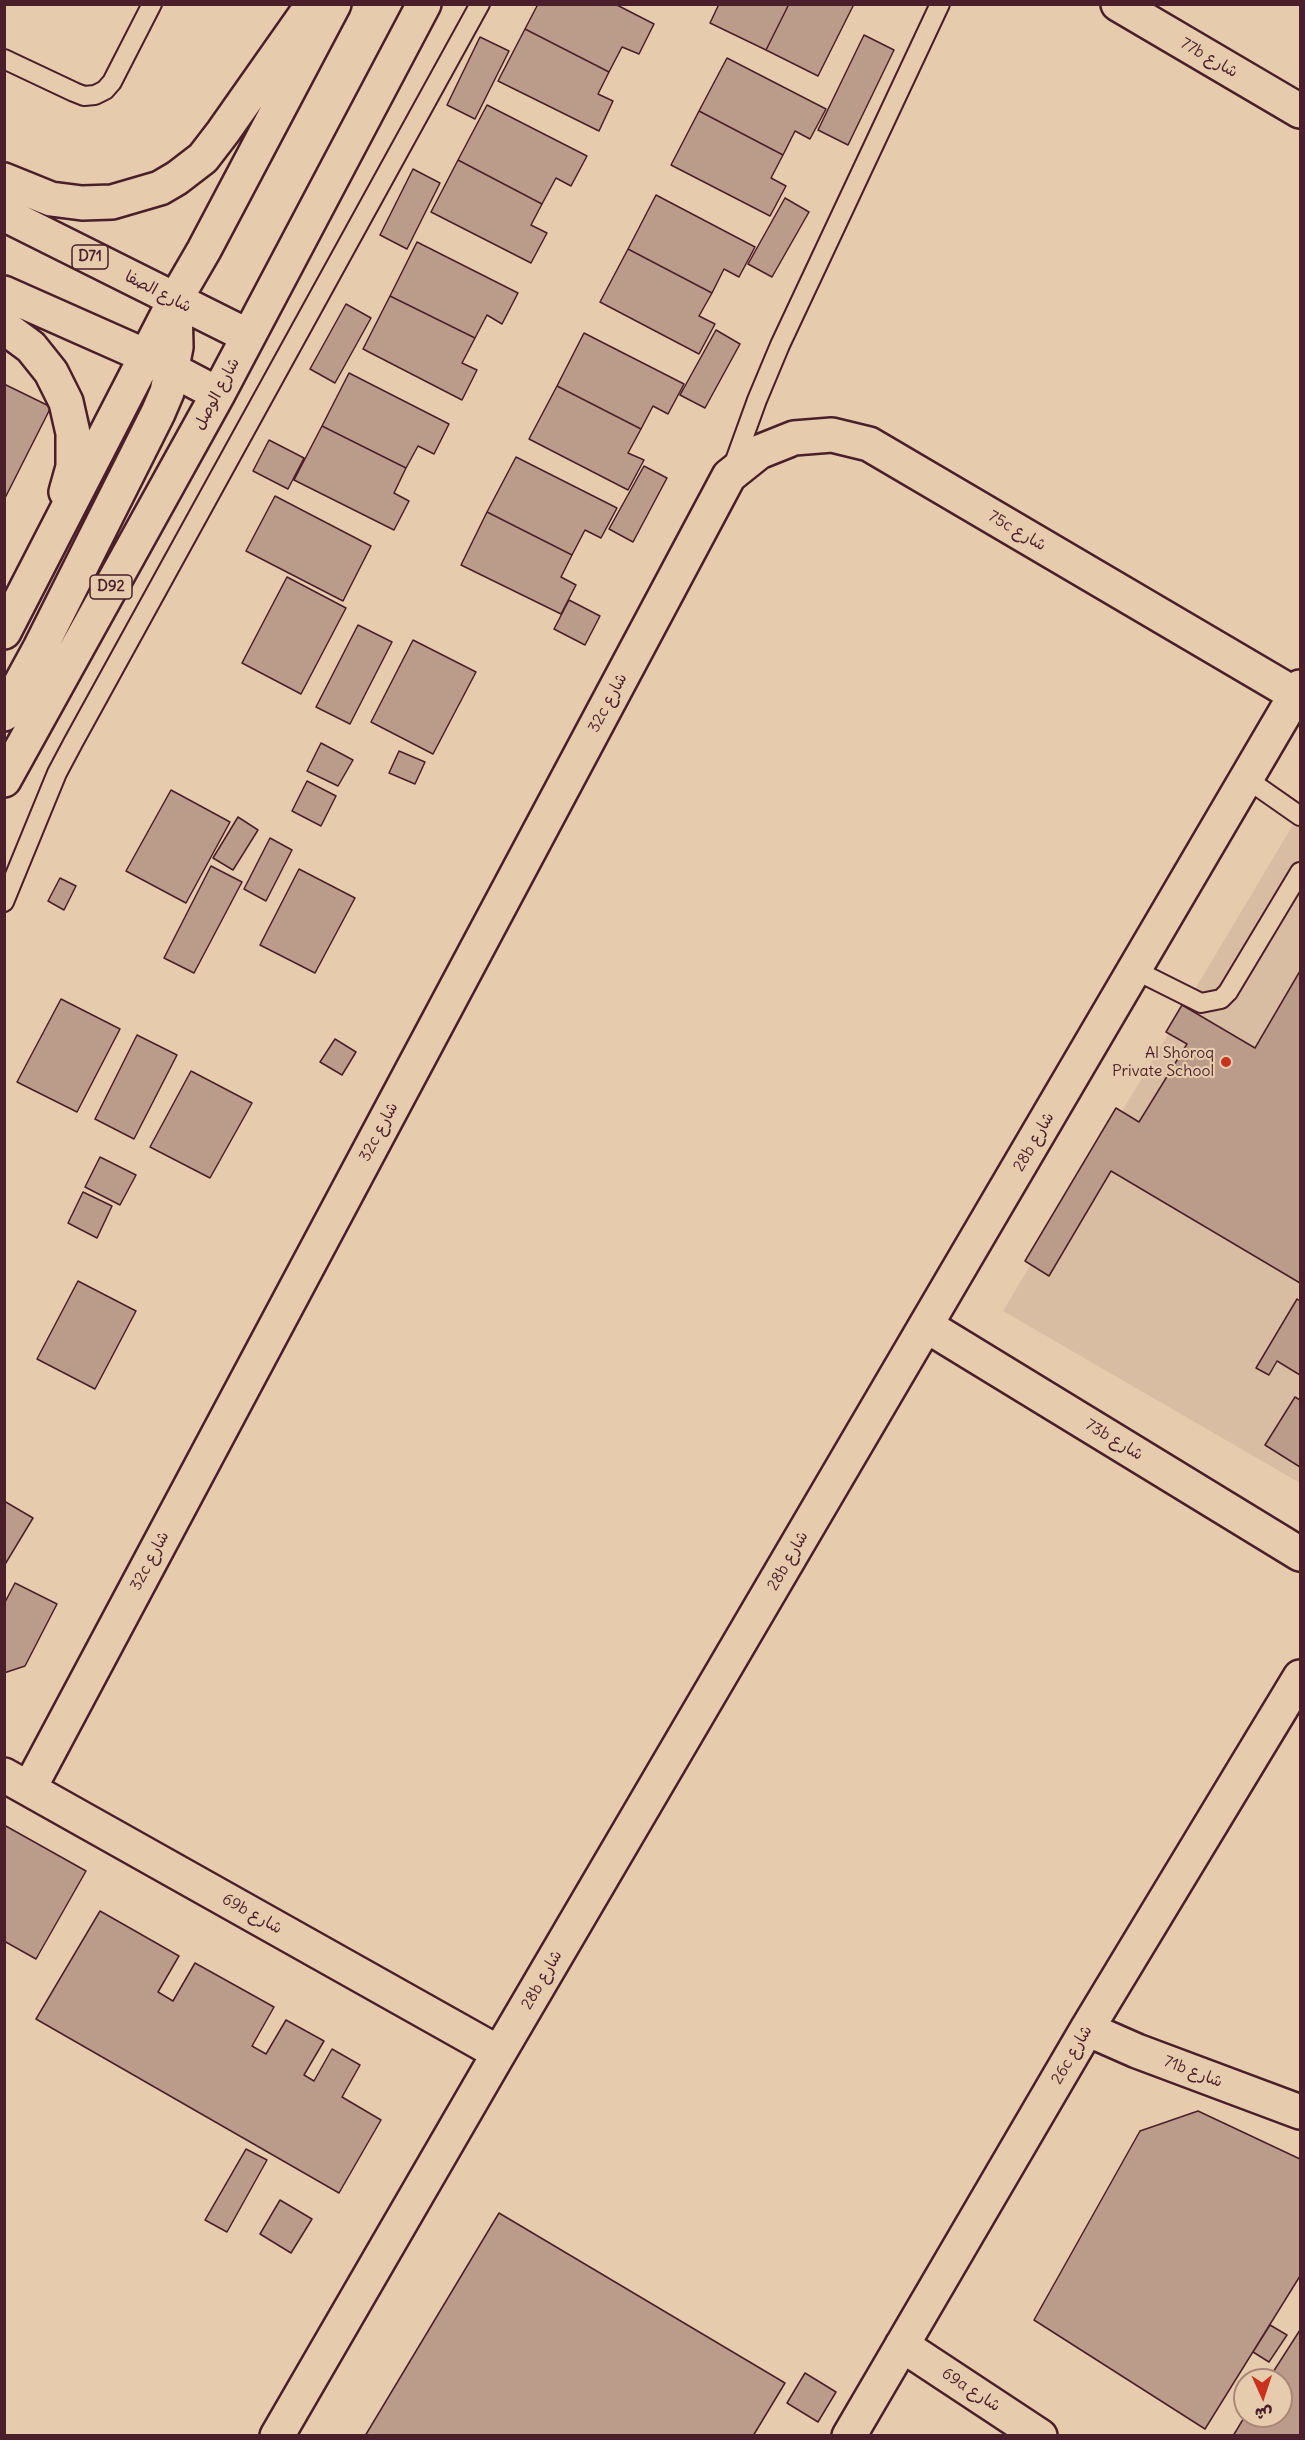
<!DOCTYPE html>
<meta charset="utf-8">
<style>
body{margin:0}
#map{position:relative;width:1305px;height:2440px;overflow:hidden;background:#e6cbad;font-family:Delius,"Playpen Sans Arabic",sans-serif}
canvas{display:block}
.frame{position:absolute;inset:0;border:6px solid #4a1f2b;pointer-events:none}
.north{position:absolute;left:1233px;top:2368px;width:60px;height:60px;box-sizing:border-box;background:#e6cbad;border:2px solid #a88679;border-radius:50%;rotate:177deg;font-size:16px;font-weight:700;line-height:24px;text-align:center;color:#4a1f2b}
.north::after{content:'';display:block;margin:auto;width:21px;height:27px;background:#c8321e;clip-path:polygon(50% 0,100% 100%,50% 72%,0 100%)}
</style>
<div id="map">
<canvas width="1305" height="2440"></canvas>
<div class="frame"></div>
<div class="north">ش</div>
</div>
<script>
const context = document.querySelector('canvas').getContext('2d');
context.lineJoin = 'round';
function paint(path, color) {
  context.fillStyle = color;
  context.fill(path, 'evenodd');
}
function toPath(rows) {
  const path = new Path2D();
  for (const r of rows) {
    path.moveTo(r[0], r[1]);
    for (let i = 2; i < r.length; i += 2) path.lineTo(r[i], r[i + 1]);
  }
  return path;
}
function strokePath(path, color, width, dash) {
  context.strokeStyle = color;
  context.lineWidth = width;
  context.lineCap = dash ? 'butt' : 'round';
  context.setLineDash(dash || []);
  context.stroke(path);
}
function write(font, color, halo, rows, align = 'center') {
  context.font = font + ' Delius,"Playpen Sans Arabic",sans-serif';
  context.lineWidth = 4.5;
  context.setLineDash([]);
  context.textBaseline = 'middle';
  context.strokeStyle = halo;
  context.fillStyle = color;
  for (const [text, x, y, turn = 0] of rows) {
    context.save();
    context.translate(x, y);
    context.rotate((+turn || 0) * Math.PI / 180);
    context.textAlign = isNaN(turn) ? turn : align;
    if (halo) context.strokeText(text, 0, 0);
    context.fillText(text, 0, 0);
    context.restore();
  }
}
const built = toPath([
 [1300,813,1300,1483,1003,1311]
]);
const building = toPath([
 [538,4,615,4,654,24,639,54,622,47,609,72,525,29,538,4],
 [719,4,789,4,766,50,710,23,719,4],
 [789,4,854,4,818,76,766,50,789,4],
 [525,29,609,72,598,94,613,101,599,131,498,81,525,29],
 [864,35,894,50,848,145,818,130,864,35],
 [480,37,509,51,475,119,447,105,480,37],
 [727,58,826,109,810,139,795,131,783,155,699,111,727,58],
 [487,105,587,156,571,186,556,178,542,204,458,160,487,105],
 [699,111,783,155,771,178,786,186,770,216,671,165,699,111],
 [458,160,542,204,531,225,547,233,531,263,431,212,458,160],
 [413,169,440,183,407,249,380,235,413,169],
 [656,195,755,247,739,277,724,269,712,293,628,249,656,195],
 [785,198,809,212,772,277,748,264,785,198],
 [417,242,518,293,502,324,487,315,475,338,390,296,417,242],
 [628,249,712,293,699,316,715,324,699,354,600,302,628,249],
 [390,296,475,338,462,363,477,370,462,400,363,349,390,296],
 [346,304,371,318,335,383,310,369,346,304],
 [716,330,740,344,705,408,680,395,716,330],
 [584,333,684,384,668,414,653,406,641,429,557,386,584,333],
 [349,373,449,424,434,454,418,446,406,468,322,426,349,373],
 [4,384,51,407,4,500,4,384],
 [557,386,641,429,628,453,644,460,628,490,529,439,557,386],
 [322,426,406,468,394,493,409,501,394,530,294,480,322,426],
 [269,440,304,458,288,489,253,471,269,440],
 [516,457,617,508,601,538,585,530,572,555,487,512,516,457],
 [644,466,667,478,633,542,609,529,644,466],
 [275,496,371,546,343,601,246,551,275,496],
 [487,512,572,555,561,577,576,585,561,614,461,565,487,512],
 [287,577,346,608,301,694,242,663,287,577],
 [569,600,600,616,585,645,554,629,569,600],
 [358,625,392,642,350,724,316,707,358,625],
 [413,640,476,672,433,754,371,722,413,640],
 [321,743,353,760,338,786,307,771,321,743],
 [399,751,425,762,415,784,389,773,399,751],
 [307,781,336,796,321,826,292,811,307,781],
 [171,790,230,822,186,903,126,871,171,790],
 [238,817,258,830,233,870,213,858,238,817],
 [270,838,292,850,266,901,244,889,270,838],
 [211,866,242,882,194,973,164,958,211,866],
 [299,869,355,898,315,973,260,945,299,869],
 [60,878,76,886,64,910,48,901,60,878],
 [1300,971,1300,1283,1111,1171,1049,1276,1025,1261,1116,1108,1139,1122,1187,1044,1166,1032,1182,1005,1255,1048,1300,971],
 [61,999,120,1029,77,1112,17,1082,61,999],
 [137,1035,177,1055,134,1139,95,1119,137,1035],
 [335,1039,356,1052,342,1075,320,1062,335,1039],
 [191,1071,252,1103,210,1178,150,1147,191,1071],
 [100,1157,136,1175,120,1205,85,1187,100,1157],
 [83,1192,112,1206,97,1238,68,1223,83,1192],
 [78,1281,136,1311,95,1389,37,1359,78,1281],
 [1297,1299,1300,1301,1300,1375,1277,1361,1269,1375,1256,1368,1297,1299],
 [1295,1397,1300,1400,1300,1467,1265,1445,1295,1397],
 [4,1501,33,1518,4,1566,4,1501],
 [15,1583,57,1604,25,1666,4,1673,4,1604,15,1583],
 [4,1825,86,1871,36,1959,4,1941,4,1825],
 [100,1911,179,1956,158,1992,173,2001,195,1963,274,2007,252,2046,266,2054,286,2020,324,2041,304,2075,314,2081,332,2049,360,2065,342,2097,381,2120,339,2193,36,2019,100,1911],
 [1198,2111,1300,2159,1300,2276,1205,2429,1034,2320,1140,2131,1198,2111],
 [246,2149,267,2160,227,2232,205,2220,246,2149],
 [280,2200,312,2219,291,2253,260,2234,280,2200],
 [499,2213,785,2383,753,2436,365,2436,499,2213],
 [1270,2325,1287,2335,1269,2362,1253,2352,1270,2325],
 [1300,2330,1300,2436,1233,2436,1245,2416,1281,2416,1281,2380,1268,2380,1300,2330],
 [805,2373,836,2392,818,2422,787,2403,805,2373]
]);
const service = toPath([
 [4,59,74,92,84,96,95,95,105,90,112,82,152,4],
 [732,469,757,400,780,345,940,4],
 [1247,779,1300,816],
 [4,902,57,773,74,741,480,4],
 [1135,970,1201,1003,1221,999,1228,992,1300,872]
]);
const minor = toPath([
 [927,1326,1300,1554],
 [4,1775,499,2053],
 [29,1789,729,476,759,452,794,438,832,435,869,444,1296,695],
 [1087,2029,1137,2051,1300,2112],
 [902,2345,1040,2436],
 [277,2436,499,2053,1300,687],
 [849,2436,1087,2029,1300,1677]
]);
const tertiary = toPath([
 [1118,4,1300,111]
]);
const primary = toPath([
 [4,180,51,199,82,203,112,202,160,188,177,178,203,158,223,132,313,4],
 [4,214,248,336],
 [4,293,146,356,218,394],
 [4,327,31,347,51,372,66,402,73,433,73,467,66,492],
 [4,632,175,300,204,250,334,4],
 [4,714,40,648,158,413,167,392,176,347,175,302],
 [4,780,218,394,424,4]
]);
const markers = [
 [1226,1062,6,"#c8321e"]
];
const shields = [
 [90,257,36],
 [111,587,42]
];
const shieldNames = [
 ["D71",90,257],
 ["D92",111,587]
];
const streetNames = [
 ["77b شارع",1209,58,30],
 ["شارع الصفا",158,292,27],
 ["شارع الوصل",217,394,-62],
 ["75c شارع",1017,531,30],
 ["32c شارع",608,703,-62],
 ["32c شارع",379,1132,-62],
 ["28b شارع",1034,1142,-60],
 ["73b شارع",1114,1440,31],
 ["32c شارع",150,1561,-62],
 ["28b شارع",788,1561,-60],
 ["69b شارع",252,1914,29],
 ["28b شارع",542,1980,-60],
 ["26c شارع",1072,2055,-60],
 ["71b شارع",1193,2072,21],
 ["69a شارع",971,2390,33]
];
const poiNames = [
 ["Al Shoroq",1214,1053],
 ["Private School",1214,1071]
];
paint(built, '#d9bda2');
paint(building, '#bb9b89');
strokePath(building, '#4a1f2b', 1.5);
strokePath(service, '#4a1f2b', 22);
strokePath(minor, '#4a1f2b', 38);
strokePath(tertiary, '#4a1f2b', 38);
strokePath(primary, '#4a1f2b', 38);
strokePath(service, '#e6cbad', 18);
strokePath(minor, '#e6cbad', 33);
strokePath(tertiary, '#e6cbad', 33);
strokePath(primary, '#e6cbad', 33);
for (const [x, y, r, color] of markers) {
  const dot = new Path2D();
  dot.arc(x, y, r, 0, 2 * Math.PI);
  context.fillStyle = color;
  context.fill(dot);
  strokePath(dot, '#e6cbad', 2);
}
for (const [x, y, w] of shields) {
  const box = new Path2D();
  box.roundRect(x - w / 2, y - 12, w, 24, 4.5);
  context.fillStyle = '#e6cbad';
  context.fill(box);
  strokePath(box, '#4a1f2b', 1.5);
}
write('bold 15px', '#4a1f2b', null, shieldNames);
write('16px', '#4a1f2b', '#e6cbad', streetNames);
write('16px', '#4a1f2b', '#e6cbad', poiNames, 'right');
</script>
